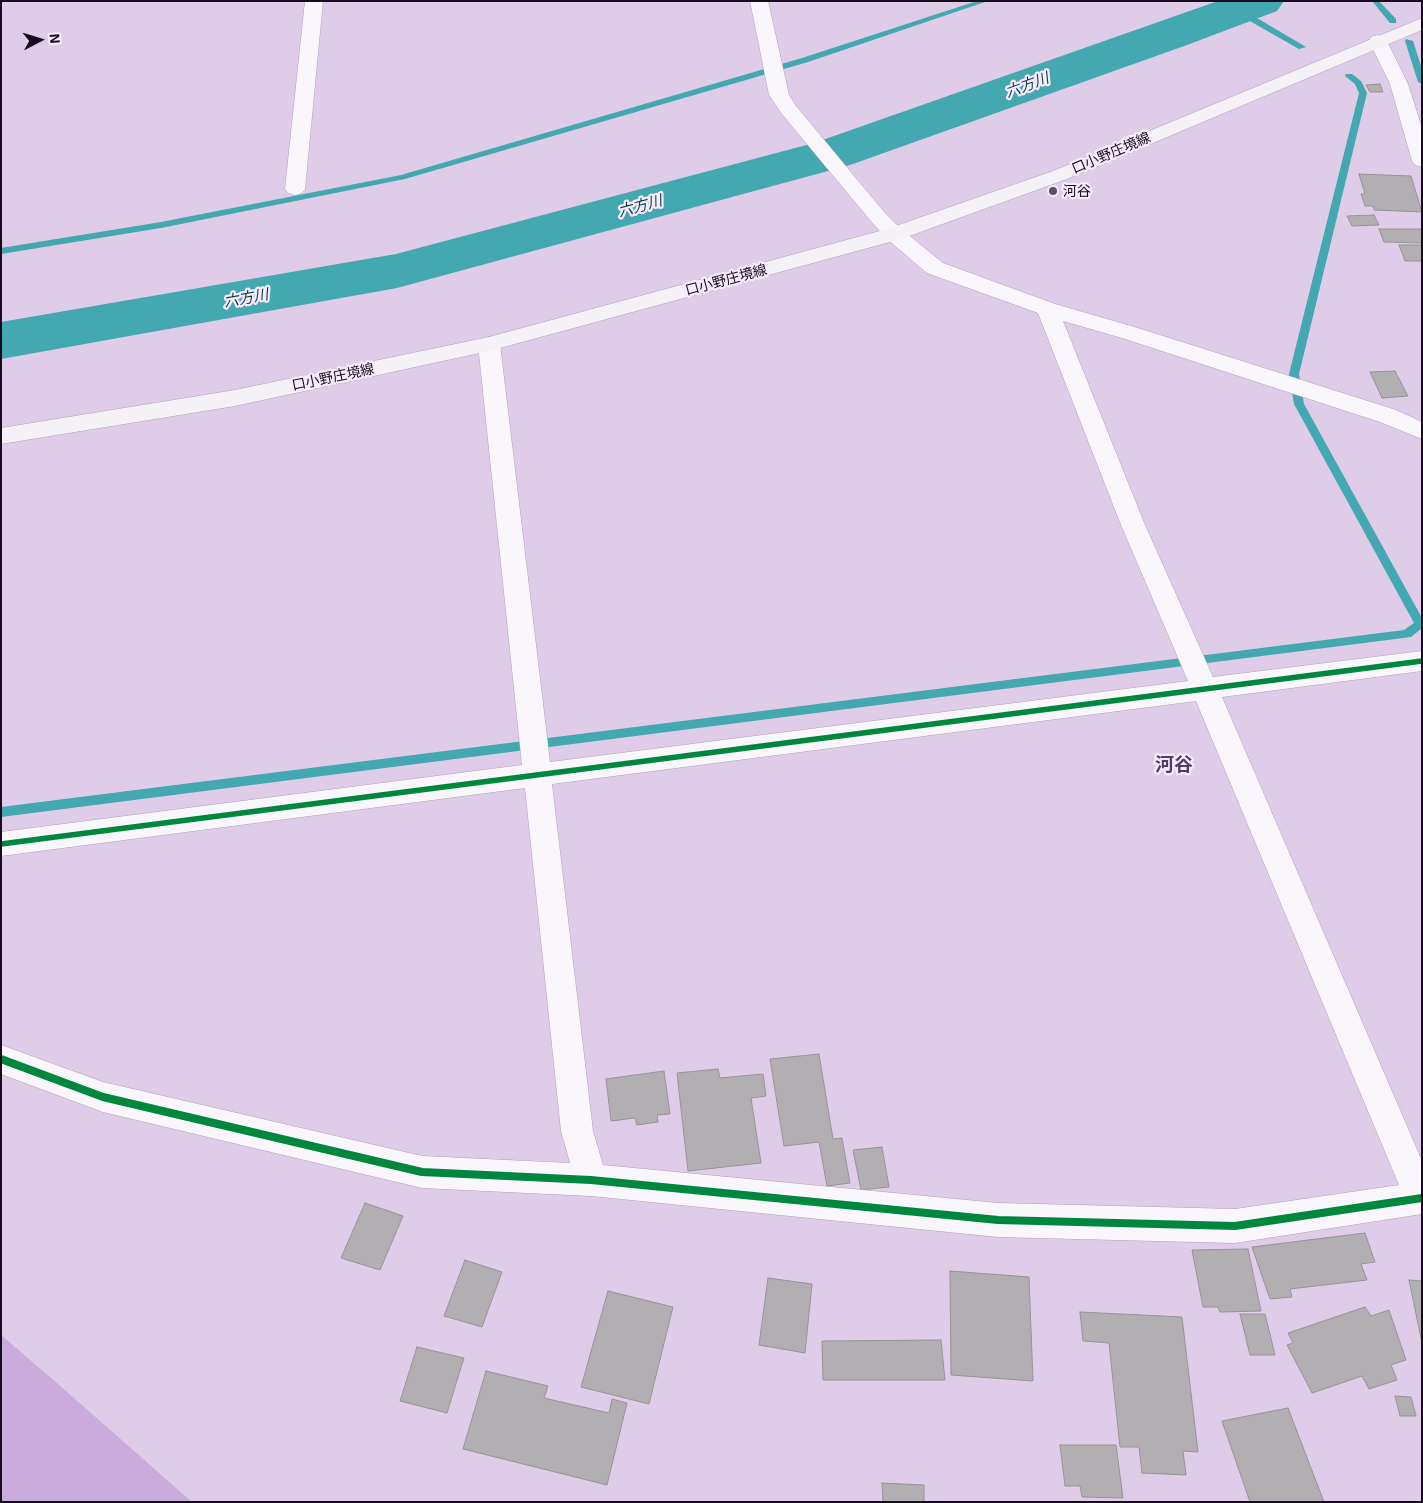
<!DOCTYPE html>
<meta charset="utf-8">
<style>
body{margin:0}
#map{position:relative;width:1423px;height:1503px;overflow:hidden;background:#decce9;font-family:"Exo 2",sans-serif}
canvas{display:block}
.frame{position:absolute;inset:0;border:2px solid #180b1e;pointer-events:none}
.north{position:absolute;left:15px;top:15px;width:50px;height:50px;-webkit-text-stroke:4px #f6ebfc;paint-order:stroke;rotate:85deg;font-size:14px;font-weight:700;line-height:20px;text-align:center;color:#180b1e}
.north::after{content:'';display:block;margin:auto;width:18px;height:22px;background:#180b1e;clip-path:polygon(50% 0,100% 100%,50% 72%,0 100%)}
</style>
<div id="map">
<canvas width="1423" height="1503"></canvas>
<div class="frame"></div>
<div class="north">N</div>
</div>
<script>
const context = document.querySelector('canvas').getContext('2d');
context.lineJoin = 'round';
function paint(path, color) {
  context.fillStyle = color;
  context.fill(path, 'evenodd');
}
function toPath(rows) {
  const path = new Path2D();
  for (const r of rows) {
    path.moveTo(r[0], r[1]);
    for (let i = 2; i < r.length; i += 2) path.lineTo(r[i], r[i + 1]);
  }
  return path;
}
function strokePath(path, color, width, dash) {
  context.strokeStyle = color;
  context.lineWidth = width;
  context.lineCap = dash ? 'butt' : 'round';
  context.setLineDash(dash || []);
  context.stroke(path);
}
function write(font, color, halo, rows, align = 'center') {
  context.font = font + ' "Exo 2","Noto Sans JP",sans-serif';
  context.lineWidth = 4.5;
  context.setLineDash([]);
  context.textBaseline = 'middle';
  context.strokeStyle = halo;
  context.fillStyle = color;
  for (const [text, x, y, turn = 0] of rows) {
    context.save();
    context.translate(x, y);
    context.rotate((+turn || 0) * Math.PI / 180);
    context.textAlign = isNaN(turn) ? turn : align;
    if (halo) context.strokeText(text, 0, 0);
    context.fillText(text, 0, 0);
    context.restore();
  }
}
const green = toPath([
 [1,1335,58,1384,192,1502,1,1502]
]);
const stream = toPath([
 [977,1,988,1,808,62,405,179,161,228,1,254,1,248,161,222,401,175,802,58,977,1],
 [1372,1,1379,1,1396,19,1396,23,1390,23,1372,1],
 [1234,8,1240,8,1306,47,1299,49,1234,12,1234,8],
 [1406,39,1413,41,1422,69,1422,84,1418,82,1405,41,1406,39],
 [1346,74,1352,74,1361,81,1367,93,1299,374,1304,404,1422,618,1422,628,1411,637,1,817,1,807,1404,630,1414,623,1294,404,1289,374,1359,93,1355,84,1345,76,1346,74]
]);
const river = toPath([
 [1218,1,1284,1,1277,11,1187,45,850,165,397,288,1,359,1,322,396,254,814,143,1218,1]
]);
const building = toPath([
 [1380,84,1383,92,1370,92,1366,85,1380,84],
 [1359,174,1411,176,1422,212,1374,210,1373,206,1365,206,1361,194,1365,194,1359,174],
 [1374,215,1379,225,1352,226,1347,216,1374,215],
 [1379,229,1422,229,1422,243,1384,242,1379,229],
 [1399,245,1422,245,1422,261,1405,261,1399,245],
 [1395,371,1408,396,1382,398,1370,372,1395,371],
 [819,1054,833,1139,842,1138,850,1183,827,1186,819,1142,784,1146,770,1059,819,1054],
 [718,1069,720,1078,763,1074,766,1096,751,1098,761,1163,688,1171,677,1073,718,1069],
 [664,1071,670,1114,657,1115,658,1122,637,1125,635,1118,611,1121,606,1079,664,1071],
 [882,1147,889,1187,861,1190,853,1150,882,1147],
 [365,1203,403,1216,380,1270,341,1258,365,1203],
 [1365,1233,1375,1262,1361,1264,1367,1280,1290,1289,1292,1297,1270,1299,1252,1247,1365,1233],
 [1248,1249,1261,1311,1220,1312,1218,1307,1203,1307,1192,1250,1248,1249],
 [465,1260,502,1272,482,1327,444,1316,465,1260],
 [950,1271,1029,1277,1033,1381,951,1375,950,1271],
 [768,1278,812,1284,805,1353,759,1345,768,1278],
 [1409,1280,1422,1281,1422,1343,1409,1280],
 [608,1291,673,1307,649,1404,581,1387,608,1291],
 [1365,1307,1371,1316,1389,1310,1406,1360,1391,1365,1397,1380,1369,1389,1362,1376,1312,1393,1287,1345,1293,1343,1288,1333,1365,1307],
 [1080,1312,1182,1317,1198,1452,1183,1451,1186,1475,1142,1473,1139,1447,1120,1447,1109,1343,1083,1341,1080,1312],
 [1240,1314,1265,1314,1275,1355,1250,1355,1240,1314],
 [941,1340,945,1380,823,1380,822,1341,941,1340],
 [417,1347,464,1358,447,1413,400,1401,417,1347],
 [486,1371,548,1386,544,1398,609,1413,612,1399,627,1403,607,1485,463,1449,486,1371],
 [1395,1396,1411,1397,1416,1416,1400,1416,1395,1396],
 [1288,1408,1324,1502,1250,1502,1222,1421,1288,1408],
 [1060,1445,1116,1445,1123,1498,1082,1497,1080,1486,1065,1486,1060,1445],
 [882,1483,924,1485,924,1502,883,1502,882,1483]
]);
const minor = toPath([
 [305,1,323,1,305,189,302,193,295,195,288,193,285,189,305,1],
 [750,1,768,1,789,95,796,106,884,212,901,229,943,263,1055,304,1138,328,1396,410,1422,422,1422,439,1380,422,1122,338,1063,321,1145,525,1213,677,1422,651,1422,671,1222,697,1422,1161,1422,1214,1235,1243,998,1237,591,1196,422,1188,103,1112,1,1074,1,1045,103,1082,422,1156,570,1163,561,1131,525,788,1,856,1,832,522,765,478,344,481,339,489,337,497,339,500,344,550,762,1188,681,1121,525,1038,313,927,273,887,239,870,220,782,114,769,95,750,1],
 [1196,701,1399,1185,1235,1209,998,1203,603,1165,593,1131,552,784,1196,701],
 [1378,35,1385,37,1387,41,1408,84,1422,128,1422,167,1415,165,1412,161,1390,84,1369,41,1371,37,1378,35]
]);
const secondary = toPath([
 [1422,18,1422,30,1067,179,901,239,489,351,235,406,1,444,1,428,235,390,489,337,887,229,1053,171,1422,18]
]);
const cyclewayFar1 = toPath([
 [1,844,1422,661]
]);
const cycleway = toPath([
 [1,1059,103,1097,422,1172,591,1180,998,1220,1235,1226,1422,1198]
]);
const markers = [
 [1053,191,5,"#5d4f65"]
];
const farStreetnames = [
 ["口小野庄境線",1111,153,-23],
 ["口小野庄境線",726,280,-15],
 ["口小野庄境線",333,377,-12]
];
const farPoinames = [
 ["河谷",1063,191]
];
const farWaternames = [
 ["六方川",1027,85,-20],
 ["六方川",640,206,-15],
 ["六方川",246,298,-10]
];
const quarterNames = [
 ["河谷",1174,765]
];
paint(green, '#caabdb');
paint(stream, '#43a8af');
paint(river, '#43a8af');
paint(building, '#b1afb2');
strokePath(building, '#969497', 1);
strokePath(minor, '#afa1b8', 1);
strokePath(secondary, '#afa1b8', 1);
paint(minor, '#faf7fc');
paint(secondary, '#f4f2f7');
strokePath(cyclewayFar1, '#00873e', 5.5);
strokePath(cycleway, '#00873e', 8);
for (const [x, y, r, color] of markers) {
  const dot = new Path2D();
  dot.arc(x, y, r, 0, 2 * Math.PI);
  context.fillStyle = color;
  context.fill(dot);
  strokePath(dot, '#f6ebfc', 2);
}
write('14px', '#180b1e', '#f6ebfc', farStreetnames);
write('14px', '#180b1e', '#f6ebfc', farPoinames, 'left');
write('italic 15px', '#043d3c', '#f6ebfc', farWaternames);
write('bold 19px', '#583a69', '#f6ebfc', quarterNames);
</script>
